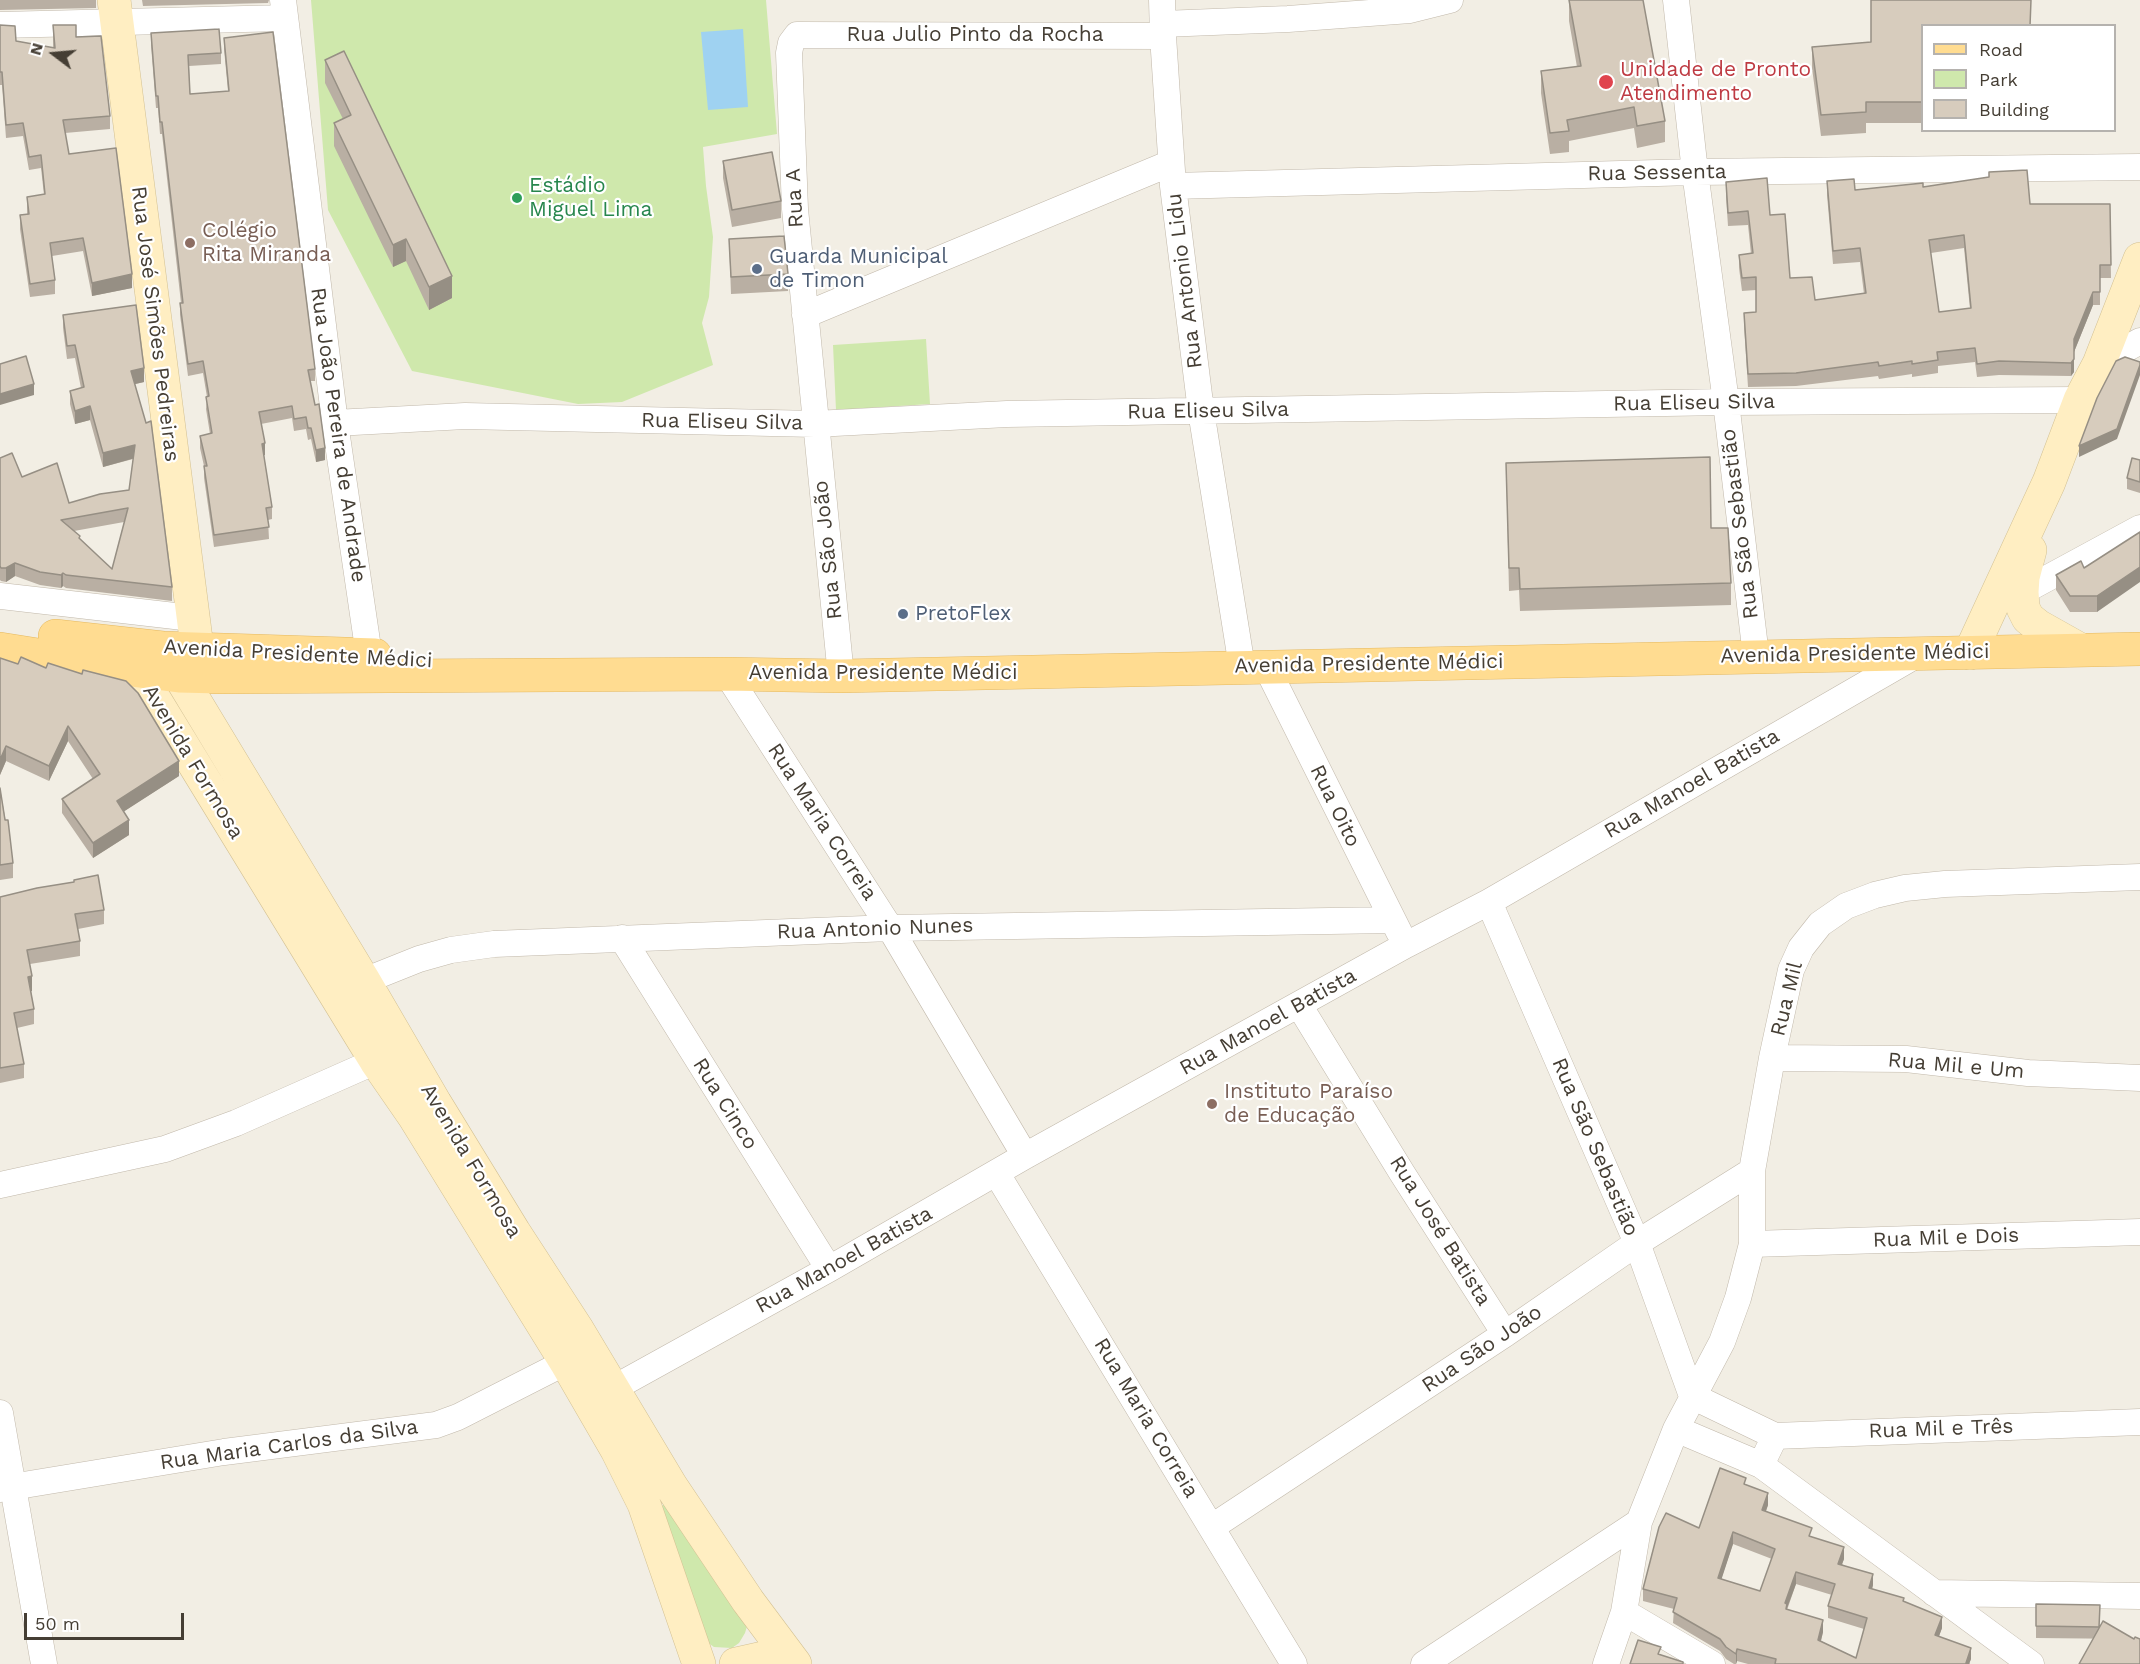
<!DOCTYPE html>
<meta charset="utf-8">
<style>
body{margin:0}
#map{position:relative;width:2140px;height:1664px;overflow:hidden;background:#f2eee4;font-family:"Work Sans",sans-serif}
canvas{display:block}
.legend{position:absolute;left:1921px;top:24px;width:195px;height:108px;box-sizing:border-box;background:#fff;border:2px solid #b5b2ae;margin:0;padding:8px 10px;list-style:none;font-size:18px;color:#453e34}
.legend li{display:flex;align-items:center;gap:12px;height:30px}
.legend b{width:30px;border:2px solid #b5b2ae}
.north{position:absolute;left:24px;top:24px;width:60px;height:60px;-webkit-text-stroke:4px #fff;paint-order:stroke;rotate:286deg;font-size:16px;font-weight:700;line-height:24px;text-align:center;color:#453e34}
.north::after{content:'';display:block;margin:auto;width:21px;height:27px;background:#453e34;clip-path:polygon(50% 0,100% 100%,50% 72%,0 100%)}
.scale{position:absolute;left:24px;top:1613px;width:160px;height:27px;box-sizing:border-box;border:3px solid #453e34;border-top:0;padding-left:8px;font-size:18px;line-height:21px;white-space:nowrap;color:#453e34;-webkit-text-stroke:4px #fff;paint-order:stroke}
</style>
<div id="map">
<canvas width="2140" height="1664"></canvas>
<ul class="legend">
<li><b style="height:8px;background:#ffdc91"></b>Road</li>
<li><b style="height:16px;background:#cfe8ac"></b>Park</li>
<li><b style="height:16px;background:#d7ccbd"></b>Building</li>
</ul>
<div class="north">N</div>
<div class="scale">50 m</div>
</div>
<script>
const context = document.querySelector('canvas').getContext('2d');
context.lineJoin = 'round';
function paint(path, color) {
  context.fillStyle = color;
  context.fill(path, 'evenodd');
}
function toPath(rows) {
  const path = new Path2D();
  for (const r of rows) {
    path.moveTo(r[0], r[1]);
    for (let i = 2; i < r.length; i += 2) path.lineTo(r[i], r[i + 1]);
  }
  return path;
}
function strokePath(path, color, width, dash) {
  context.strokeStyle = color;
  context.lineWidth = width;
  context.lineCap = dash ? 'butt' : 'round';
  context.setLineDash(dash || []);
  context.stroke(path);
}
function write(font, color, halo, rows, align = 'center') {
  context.font = font + ' "Work Sans",sans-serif';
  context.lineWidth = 4.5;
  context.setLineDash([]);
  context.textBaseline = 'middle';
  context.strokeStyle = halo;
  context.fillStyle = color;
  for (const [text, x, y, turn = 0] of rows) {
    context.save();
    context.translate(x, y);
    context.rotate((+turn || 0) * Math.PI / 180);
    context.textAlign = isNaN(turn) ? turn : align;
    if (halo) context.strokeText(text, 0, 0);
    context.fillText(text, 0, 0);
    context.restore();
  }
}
const green = toPath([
 [311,0,766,0,777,134,703,147,706,186,713,237,709,297,702,323,713,365,622,402,578,404,412,371,328,210],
 [926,339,930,404,836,410,833,345],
 [664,1504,748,1623,745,1633,739,1643,732,1648,714,1647,704,1640,660,1508]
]);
const water = toPath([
 [743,29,748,107,708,110,701,32]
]);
const street = toPath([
 [283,0,335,423,369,655],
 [1162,0,1163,36,1173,186,1201,411,1242,667],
 [1676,0,1695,172,1726,402,1756,656],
 [1163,24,1288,19,1410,10,1450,0],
 [0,25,285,18],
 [1173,186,1695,172,2140,167],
 [805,315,1171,163],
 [2099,364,2140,341],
 [335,423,465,416,815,424,1007,414,1726,402,2080,400],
 [2022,592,2140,528],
 [0,596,192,618],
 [1266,666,1399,932],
 [727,674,890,928,1025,1156],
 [841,676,795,209,789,53,791,43,797,35,1163,36],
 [1489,902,1637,1243,1692,1396],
 [622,938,829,1269],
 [364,981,419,959,451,950,494,944,890,928,1392,920],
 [1299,1005,1402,1173,1505,1334],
 [1772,1058,1906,1059,2028,1073,2140,1078],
 [997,1174,1294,1664],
 [0,1185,165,1149,236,1123,376,1061],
 [1752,1244,2140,1232],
 [614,1388,829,1269,1025,1156,1406,945,1489,902,1918,654],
 [1692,1396,1775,1436],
 [0,1413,44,1664],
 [1676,1429,1761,1465,2031,1664],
 [1761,1465,1775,1436,2140,1422],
 [0,1489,224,1452,436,1425,458,1417,566,1362],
 [1212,1527,1505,1334,1637,1243,1752,1171],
 [1934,1593,2140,1596],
 [1624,1612,1712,1664],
 [1424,1664,1639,1522],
 [1606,1664,1624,1612,1639,1522,1676,1429,1722,1342,1738,1298,1752,1244,1752,1171,1772,1058,1791,970,1801,948,1820,924,1846,906,1875,895,1905,888,1945,884,2140,877]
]);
const secondary = toPath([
 [114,0,197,647],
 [2030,550,2023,577,2022,592,2023,608,2028,618,2038,626,2079,649],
 [125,651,376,1061,414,1116,566,1362,617,1450,644,1504,699,1664],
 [1970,653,2049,482,2080,400,2099,364,2140,259],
 [167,655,364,981,435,1103,514,1232,577,1329,671,1486,748,1601,795,1664],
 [736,1664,785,1653]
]);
const primary = toPath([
 [55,636,163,648,375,655],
 [0,649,139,671,179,676,220,677,727,674,841,676,2140,649]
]);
const wall = toPath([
 [0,0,96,0,96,8,0,10],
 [142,0,269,0,268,3,143,6],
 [1569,0,1665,121,1665,142,1637,148,1634,128,1569,141,1569,152,1550,154,1541,93,1541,71,1577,67,1569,21],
 [0,25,16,41,53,48,53,25,76,37,110,116,110,129,65,133,69,154,132,288,92,296,83,251,52,256,55,280,55,294,30,297,20,229,20,215,27,214,27,197,44,195,41,168,29,170,23,136,6,138,2,85,0,85],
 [1923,26,1923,123,1866,123,1866,133,1821,136,1812,68,1812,47,1871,42],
 [151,33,221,53,221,64,189,66,190,94,228,91,224,49,224,38,315,369,315,381,310,381,325,460,316,462,311,439,308,440,306,429,294,431,292,418,261,424,265,455,264,455,272,507,272,519,268,520,269,539,214,547,204,478,204,466,200,448,200,436,210,434,206,409,207,397,203,373,188,376,180,315,180,303,181,303,162,134,160,134,158,108,156,108,151,45],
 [325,60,452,298,429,310,406,261,393,267,334,146,334,123,343,119,325,83],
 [723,161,781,201,781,218,732,227,723,178],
 [1827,181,1855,190,1923,187,2030,204,2110,204,2111,278,2100,278,2100,305,2093,305,2074,352,2074,372,2071,376,1999,375,1977,377,1975,362,1938,366,1938,373,1912,377,1912,374,1879,379,1878,376,1796,386,1748,387,1744,326,1744,313,1756,312,1756,290,1742,291,1739,268,1739,255,1751,254,1748,225,1728,226,1726,196,1726,182,1770,215,1790,278,1815,300,1864,294,1860,262,1833,264,1827,195],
 [1964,248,1970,309,1939,312,1931,253],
 [729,239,788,274,788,291,731,294],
 [63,315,144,382,135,384,172,587,172,601,66,588,63,586,61,588,40,585,15,576,6,582,1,581,0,580,0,458,22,477,69,503,129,490,133,459,103,467,90,420,75,424,70,404,70,391,81,388,75,358,67,359,63,328],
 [124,522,112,569,80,539,74,531],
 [2140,460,2140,493,2127,489,2127,478],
 [1506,463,1711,528,1731,583,1731,605,1520,611,1519,590,1509,591],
 [2140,532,2097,612,2070,612,2056,590,2056,575,2084,568],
 [0,658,179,776,124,811,129,835,93,858,62,813,62,799,93,779,68,741,49,781,6,761,0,775],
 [0,788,13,863,13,878,0,880],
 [0,897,104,910,104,924,78,929,80,941,80,956,30,964,32,991,31,991,34,1009,34,1024,17,1028,24,1064,24,1078,0,1083],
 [1746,1485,1768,1505,1766,1511,1812,1537,1844,1559,1842,1564,1873,1585,1872,1589,1904,1601,1942,1628,1939,1636,1971,1659,1969,1664,1748,1664,1737,1661,1736,1664,1734,1664,1726,1659,1720,1651,1673,1623,1674,1609,1643,1601,1643,1589,1699,1528],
 [1733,1544,1772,1559,1760,1591,1721,1579],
 [1796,1584,1832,1595,1828,1606,1828,1618,1864,1629,1856,1658,1821,1641,1823,1632,1787,1610],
 [2036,1604,2100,1605,2099,1628,2134,1639,2036,1638]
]);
const shadedWall = toPath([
 [406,239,406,261,393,267,393,245],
 [132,274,132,288,92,296,92,283],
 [452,276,452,298,429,310,429,287],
 [2093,292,2093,305,2074,352,2074,372,2071,376,2071,363,2074,339],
 [2140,365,2140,375,2117,439,2079,457,2079,446],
 [144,368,144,382,131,385,131,371],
 [34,384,34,395,0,405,0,394],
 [90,406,90,420,75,424,75,411],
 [265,443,265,455,262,456,262,444],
 [135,445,135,458,103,467,103,453],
 [325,448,325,460,316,462,316,450],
 [15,563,15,576,6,582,6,568],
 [2140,567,2140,582,2097,612,2097,596],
 [63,573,63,586,61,588,61,575],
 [68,726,68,741,49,781,49,766],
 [6,746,6,761,0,775,0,760],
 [179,761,179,776,117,816,117,801],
 [129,820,129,835,93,858,93,843],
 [32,976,32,991,28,992,28,977],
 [1768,1493,1768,1505,1762,1522,1762,1510],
 [1733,1532,1733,1544,1718,1590,1718,1578],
 [1844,1547,1844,1559,1838,1575,1838,1564],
 [1796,1572,1796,1584,1787,1608,1787,1616,1785,1603],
 [1873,1574,1873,1585,1869,1600,1869,1588],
 [1942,1617,1942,1628,1935,1647,1935,1635],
 [1823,1620,1823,1632,1818,1652,1818,1640],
 [1971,1648,1971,1659,1969,1664,1966,1664],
 [1737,1649,1737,1661,1736,1664,1736,1654]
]);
const building = toPath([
 [1569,0,1643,0,1665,121,1637,126,1634,107,1567,120,1569,131,1550,133,1541,71,1581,66,1569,0],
 [1871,0,2031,0,2030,26,1923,26,1923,102,1866,102,1866,112,1821,115,1812,47,1871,42,1871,0],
 [0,25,15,26,16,41,55,48,53,25,76,25,76,37,101,36,110,116,63,120,69,154,116,148,132,274,92,283,83,238,50,243,55,280,30,284,20,215,29,214,27,197,45,194,41,155,29,157,23,123,6,125,2,72,0,72,0,25],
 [219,29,221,53,188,55,190,94,229,91,224,38,273,32,315,369,308,370,315,405,319,404,325,448,316,450,311,428,308,428,306,417,294,419,292,406,259,412,265,443,262,444,272,507,266,508,269,527,214,535,204,466,207,466,200,436,212,433,206,397,209,396,203,361,188,364,180,303,183,303,162,122,160,122,158,96,156,96,151,33,219,29],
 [344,51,452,276,429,287,406,239,393,245,334,123,351,115,325,60,344,51],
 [772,152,781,201,732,210,723,161,772,152],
 [2027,170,2030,204,2110,204,2111,265,2100,265,2100,292,2093,292,2074,339,2074,359,2071,363,1999,361,1977,364,1975,348,1937,352,1938,360,1912,364,1912,361,1879,366,1878,362,1796,373,1748,374,1744,313,1756,312,1756,277,1742,278,1739,255,1753,253,1748,211,1728,213,1726,182,1767,178,1770,215,1785,214,1790,278,1812,277,1815,300,1866,293,1860,248,1833,251,1827,181,1854,179,1855,190,1923,183,1923,187,1989,177,1989,172,2027,170],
 [1964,235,1971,308,1939,312,1929,240,1964,235],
 [784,236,788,274,731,277,729,239,784,236],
 [136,305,144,368,131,371,146,423,151,421,172,587,66,575,63,573,61,575,40,572,15,563,6,568,1,568,0,566,0,458,12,453,22,477,57,463,69,503,100,494,129,490,135,445,103,453,90,406,75,411,70,391,84,387,75,345,67,346,63,315,136,305],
 [128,508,112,569,79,538,80,536,61,520,128,508],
 [26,356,34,384,0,394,0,364,26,356],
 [2125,357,2140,362,2140,365,2117,429,2079,446,2097,398,2116,361,2125,357],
 [1710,457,1711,528,1728,528,1731,583,1520,589,1519,568,1509,568,1506,463,1710,457],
 [2132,458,2140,460,2140,482,2127,478,2132,458],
 [2140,532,2140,567,2097,596,2070,596,2056,575,2081,561,2084,568,2140,532],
 [21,657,46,668,48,663,82,674,83,670,126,681,138,693,179,761,117,801,129,820,93,843,62,799,100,774,68,726,49,766,6,746,0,760,0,658,18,664,21,657],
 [0,788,5,820,8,820,13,863,0,865,0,788],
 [98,875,104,910,75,914,80,941,27,950,32,976,28,977,34,1009,14,1013,24,1064,0,1068,0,897,37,888,74,882,74,880,98,875],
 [1720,1468,1746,1478,1744,1484,1768,1493,1762,1510,1812,1528,1809,1536,1844,1547,1838,1564,1873,1574,1869,1588,1904,1598,1903,1601,1942,1617,1935,1635,1971,1648,1966,1663,1969,1664,1775,1664,1776,1659,1737,1649,1736,1654,1726,1647,1720,1639,1673,1612,1677,1598,1643,1589,1659,1527,1666,1513,1699,1528,1720,1468],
 [1733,1532,1775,1549,1760,1591,1718,1578,1733,1532],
 [1796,1572,1835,1584,1828,1606,1867,1618,1856,1658,1818,1640,1823,1620,1786,1609,1787,1604,1785,1603,1796,1572],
 [2036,1604,2100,1605,2099,1627,2036,1626,2036,1604],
 [2103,1621,2134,1639,2135,1637,2140,1639,2140,1664,2079,1664,2103,1621],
 [1638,1640,1661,1647,1658,1654,1683,1662,1683,1664,1630,1664,1638,1640]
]);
const markers = [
 [1606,82,8,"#e0444e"],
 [517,198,6,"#2e9e5b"],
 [190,243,6,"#8d6e63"],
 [757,269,6,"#5c6f8a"],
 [903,614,6,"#5c6f8a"],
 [1212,1104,6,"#8d6e63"]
];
const streetNames = [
 ["Rua Julio Pinto da Rocha",975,35],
 ["Rua Sessenta",1657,173,-1],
 ["Rua A",795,198,-93],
 ["Rua Antonio Lidu",1185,281,-97],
 ["Rua José Simões Pedreiras",155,324,83],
 ["Rua Eliseu Silva",1694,403,-1],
 ["Rua Eliseu Silva",1208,411,-1],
 ["Rua Eliseu Silva",722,422,1],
 ["Rua João Pereira de Andrade",338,435,82],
 ["Rua São Sebastião",1740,524,-97],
 ["Rua São João",828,550,-96],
 ["Avenida Presidente Médici",298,654,3],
 ["Avenida Presidente Médici",1855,654,-1],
 ["Avenida Presidente Médici",1369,664,-1],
 ["Avenida Presidente Médici",883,673],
 ["Avenida Formosa",193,762,59],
 ["Rua Manoel Batista",1692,784,-30],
 ["Rua Oito",1335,806,64],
 ["Rua Maria Correia",822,822,57],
 ["Rua Antonio Nunes",875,929,-2],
 ["Rua Mil",1787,999,-76],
 ["Rua Manoel Batista",1268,1022,-29],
 ["Rua Mil e Um",1956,1066,5],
 ["Rua Cinco",725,1104,58],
 ["Rua São Sebastião",1595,1147,67],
 ["Avenida Formosa",471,1161,59],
 ["Rua José Batista",1440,1231,58],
 ["Rua Mil e Dois",1946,1238,-2],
 ["Rua Manoel Batista",844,1260,-29],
 ["Rua São João",1482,1349,-34],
 ["Rua Maria Correia",1146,1418,59],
 ["Rua Mil e Três",1941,1429,-2],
 ["Rua Maria Carlos da Silva",289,1445,-8]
];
const healthNames = [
 ["Unidade de Pronto",1620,70],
 ["Atendimento",1620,94]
];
const leisureNames = [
 ["Estádio",529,186],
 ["Miguel Lima",529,210]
];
const educationNames = [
 ["Colégio",202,231],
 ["Rita Miranda",202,255],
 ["Instituto Paraíso",1224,1092],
 ["de Educação",1224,1116]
];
const serviceNames = [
 ["Guarda Municipal",769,257],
 ["de Timon",769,281],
 ["PretoFlex",915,614]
];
paint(green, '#cfe8ac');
paint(water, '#9fd2f1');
strokePath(street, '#c1b8aa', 27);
strokePath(secondary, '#d3c193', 34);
strokePath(primary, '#e5b960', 34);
strokePath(street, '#fff', 26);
strokePath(secondary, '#ffeec2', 33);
strokePath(primary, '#ffdc91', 33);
paint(wall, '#b9afa3');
paint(shadedWall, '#968f84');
paint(building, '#d7ccbd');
strokePath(building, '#968f84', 1.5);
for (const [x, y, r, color] of markers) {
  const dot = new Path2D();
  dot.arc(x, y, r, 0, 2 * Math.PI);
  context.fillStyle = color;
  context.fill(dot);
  strokePath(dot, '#fff', 2);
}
write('21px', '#453e34', '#fff', streetNames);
write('21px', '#be3a42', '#fff', healthNames, 'left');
write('21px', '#27864d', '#fff', leisureNames, 'left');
write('21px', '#785e54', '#fff', educationNames, 'left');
write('21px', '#4e5e75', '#fff', serviceNames, 'left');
</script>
